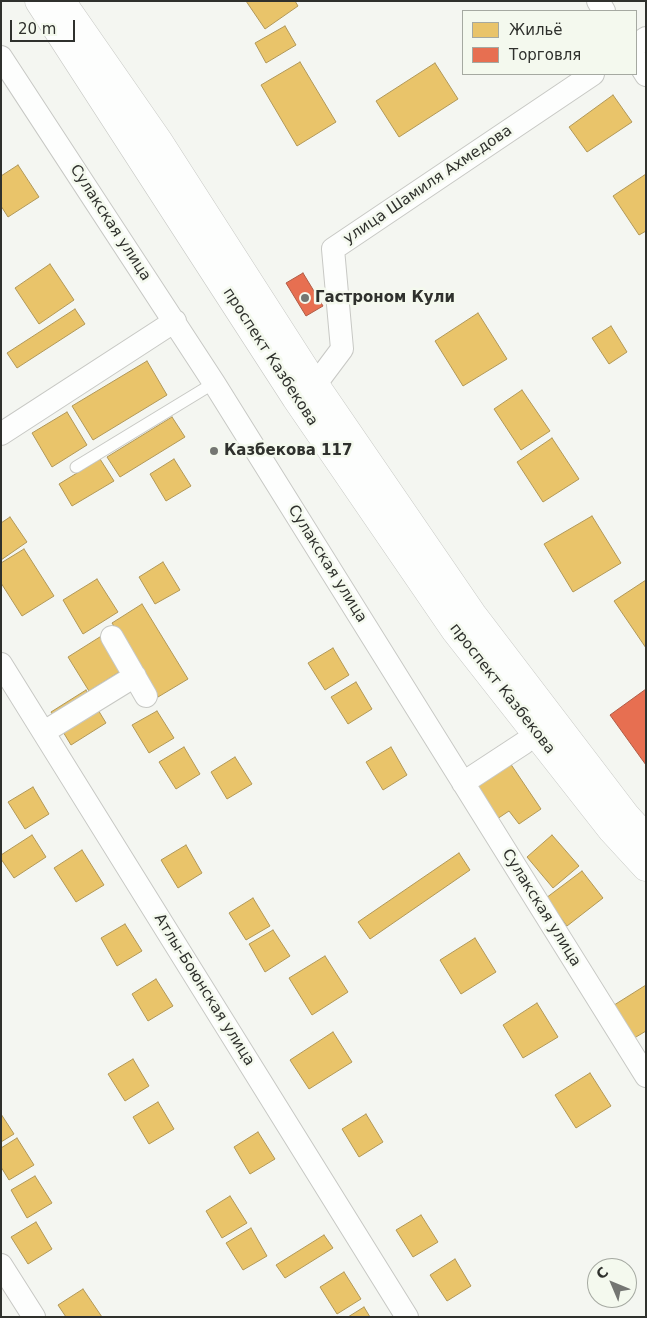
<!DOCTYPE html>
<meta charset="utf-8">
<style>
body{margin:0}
#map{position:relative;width:647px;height:1318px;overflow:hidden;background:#f4f6f1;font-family:"DejaVu Sans",sans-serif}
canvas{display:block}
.frame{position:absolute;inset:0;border:2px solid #2f312d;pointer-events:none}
.legend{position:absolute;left:462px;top:10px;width:175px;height:65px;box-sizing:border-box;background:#f4f9ee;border:1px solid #a5a9a1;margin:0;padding:6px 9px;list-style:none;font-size:15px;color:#2f312d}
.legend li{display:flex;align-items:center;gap:10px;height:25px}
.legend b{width:25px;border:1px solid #a5a9a1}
.north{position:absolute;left:587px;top:1258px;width:50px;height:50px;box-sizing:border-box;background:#f4f9ee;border:1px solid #a5a9a1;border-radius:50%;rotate:315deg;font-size:14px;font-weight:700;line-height:20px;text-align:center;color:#2f312d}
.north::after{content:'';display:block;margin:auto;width:18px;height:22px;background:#747672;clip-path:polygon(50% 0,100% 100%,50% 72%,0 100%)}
.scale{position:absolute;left:10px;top:20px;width:65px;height:22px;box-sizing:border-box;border:2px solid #2f312d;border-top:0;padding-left:6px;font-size:15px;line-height:18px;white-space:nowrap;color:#2f312d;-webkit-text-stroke:4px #f4f9ee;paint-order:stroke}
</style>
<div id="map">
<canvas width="647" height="1318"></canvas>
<div class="frame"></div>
<ul class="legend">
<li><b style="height:14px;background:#e9c46a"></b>Жильё</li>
<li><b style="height:14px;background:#e76f51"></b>Торговля</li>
</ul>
<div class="north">С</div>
<div class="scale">20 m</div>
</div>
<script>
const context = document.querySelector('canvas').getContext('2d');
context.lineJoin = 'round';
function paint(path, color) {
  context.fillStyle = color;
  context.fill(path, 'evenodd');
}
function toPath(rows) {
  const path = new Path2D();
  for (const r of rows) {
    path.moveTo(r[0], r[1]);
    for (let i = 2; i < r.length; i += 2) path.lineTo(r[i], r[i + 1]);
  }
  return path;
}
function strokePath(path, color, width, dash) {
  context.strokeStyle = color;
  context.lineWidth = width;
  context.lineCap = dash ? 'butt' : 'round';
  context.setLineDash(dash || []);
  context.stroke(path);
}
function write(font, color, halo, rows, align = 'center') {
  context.font = font + ' "DejaVu Sans",sans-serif';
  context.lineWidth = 5;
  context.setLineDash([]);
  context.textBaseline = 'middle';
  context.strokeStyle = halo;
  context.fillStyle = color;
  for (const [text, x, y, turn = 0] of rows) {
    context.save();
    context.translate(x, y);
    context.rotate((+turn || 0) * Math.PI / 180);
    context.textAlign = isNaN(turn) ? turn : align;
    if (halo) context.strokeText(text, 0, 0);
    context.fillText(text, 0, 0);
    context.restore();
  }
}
const homes = toPath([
 [246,1,295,1,298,6,265,29,246,1],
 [285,26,296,45,266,63,255,43,285,26],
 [300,62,336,122,297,146,261,85,300,62],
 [435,63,458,99,399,137,376,101,435,63],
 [613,95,632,122,587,152,569,127,613,95],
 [18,165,39,197,8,217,1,206,1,176,18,165],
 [646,174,646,231,639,235,613,196,646,174],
 [50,264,74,300,39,324,15,288,50,264],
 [75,309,85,324,17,368,7,353,75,309],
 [478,313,507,359,463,386,435,341,478,313],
 [611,326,627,352,609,364,592,338,611,326],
 [147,361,167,395,93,440,72,406,147,361],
 [522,390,550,431,521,450,494,409,522,390],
 [67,412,87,445,52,467,32,433,67,412],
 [172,417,185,437,120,477,107,457,172,417],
 [552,438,579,479,543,502,517,462,552,438],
 [100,459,114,481,72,506,59,484,100,459],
 [174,459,191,486,166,501,150,474,174,459],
 [592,516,621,563,573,592,544,544,592,516],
 [10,517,27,542,1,560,1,523,10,517],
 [24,549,54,596,22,616,1,583,1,563,24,549],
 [163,562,180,590,155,604,139,577,163,562],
 [97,579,118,612,83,634,63,600,97,579],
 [646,580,646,648,614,601,646,580],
 [142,604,188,679,158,697,112,623,142,604],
 [103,635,124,669,89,691,68,657,103,635],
 [333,648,349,675,325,690,308,663,333,648],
 [356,682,372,709,348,724,331,697,356,682],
 [86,690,106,723,71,745,51,712,86,690],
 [157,711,174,738,149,753,132,725,157,711],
 [184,747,200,774,176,789,159,762,184,747],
 [391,747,407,775,383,790,366,762,391,747],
 [235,757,252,784,227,799,211,772,235,757],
 [510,763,541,809,519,824,509,811,497,819,475,788,510,763],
 [33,787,49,814,25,829,8,802,33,787],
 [32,835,46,857,14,878,1,859,1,855,32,835],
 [552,835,579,866,553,888,527,857,552,835],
 [186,845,202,873,178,888,161,860,186,845],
 [82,850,104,885,76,902,54,868,82,850],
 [459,853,470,870,370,939,358,922,459,853],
 [582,871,603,898,567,926,546,898,582,871],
 [253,898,270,926,246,940,229,913,253,898],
 [125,924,142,951,117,966,101,938,125,924],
 [273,930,290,956,265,972,249,944,273,930],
 [475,938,496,972,461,994,440,960,475,938],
 [325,956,348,992,312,1015,289,978,325,956],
 [156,979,173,1006,148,1021,132,994,156,979],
 [646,985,646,1031,631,1040,611,1007,646,985],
 [537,1003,558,1037,523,1058,503,1025,537,1003],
 [333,1032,352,1062,309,1089,290,1060,333,1032],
 [133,1059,149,1086,125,1101,108,1074,133,1059],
 [590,1073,611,1106,576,1128,555,1095,590,1073],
 [158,1102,174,1129,149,1144,133,1117,158,1102],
 [1,1114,14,1134,1,1142,1,1114],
 [366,1114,383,1142,359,1157,342,1129,366,1114],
 [258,1132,275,1159,250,1174,234,1147,258,1132],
 [17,1138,34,1165,9,1180,1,1167,1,1148,17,1138],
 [35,1176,52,1203,27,1218,11,1190,35,1176],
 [230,1196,247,1223,222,1238,206,1211,230,1196],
 [421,1215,438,1242,413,1257,396,1230,421,1215],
 [36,1222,52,1249,28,1264,11,1237,36,1222],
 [251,1228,267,1256,243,1270,226,1243,251,1228],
 [324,1235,333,1248,285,1278,276,1265,324,1235],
 [455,1259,471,1286,447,1301,430,1275,455,1259],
 [344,1272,361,1299,337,1314,320,1287,344,1272],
 [83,1289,102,1317,66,1317,58,1305,83,1289],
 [364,1307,370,1317,348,1317,364,1307]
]);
const shops = toPath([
 [303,273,323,306,306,316,286,283,303,273],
 [646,689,646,765,610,715,646,689]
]);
const lane = toPath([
 [76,467,214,383]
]);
const street = toPath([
 [598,1,604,11],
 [636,45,646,38],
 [1,57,214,383,646,1076],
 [636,59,646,75],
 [315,385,342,349,333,249,593,74],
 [1,434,175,321],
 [112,637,146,696],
 [1,664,407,1317],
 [44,732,135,676],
 [463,783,524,743],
 [1,1265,34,1317]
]);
const highway = toPath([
 [39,1,296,398,455,630,612,830,646,867],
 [61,1,159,142,315,385,472,614,626,816,646,838]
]);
const markers = [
 [305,298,5,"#747672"],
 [214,451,5,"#747672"]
];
const streetNames = [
 ["улица Шамиля Ахмедова",428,185,-34],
 ["Сулакская улица",110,223,57],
 ["проспект Казбекова",270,357,57],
 ["Сулакская улица",327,564,58],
 ["проспект Казбекова",502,689,52],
 ["Сулакская улица",541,908,58],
 ["Атлы-Боюнская улица",204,990,58]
];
const poiNames = [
 ["Гастроном Кули",315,298],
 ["Казбекова 117",224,451]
];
paint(homes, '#e9c46a');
strokePath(homes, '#b19858', 1);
paint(shops, '#e76f51');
strokePath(shops, '#b05c46', 1);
strokePath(lane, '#c7c8c4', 13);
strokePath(street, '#c7c8c4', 24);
strokePath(highway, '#c7c8c4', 29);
strokePath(lane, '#fdfefd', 11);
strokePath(street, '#fdfefd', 22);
strokePath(highway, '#fdfefd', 28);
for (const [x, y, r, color] of markers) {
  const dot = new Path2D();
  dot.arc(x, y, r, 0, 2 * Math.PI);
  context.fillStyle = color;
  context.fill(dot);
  strokePath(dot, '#f4f9ee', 2);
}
write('15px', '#2f312d', '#f4f9ee', streetNames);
write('bold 15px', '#2f312d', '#f4f9ee', poiNames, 'left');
</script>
